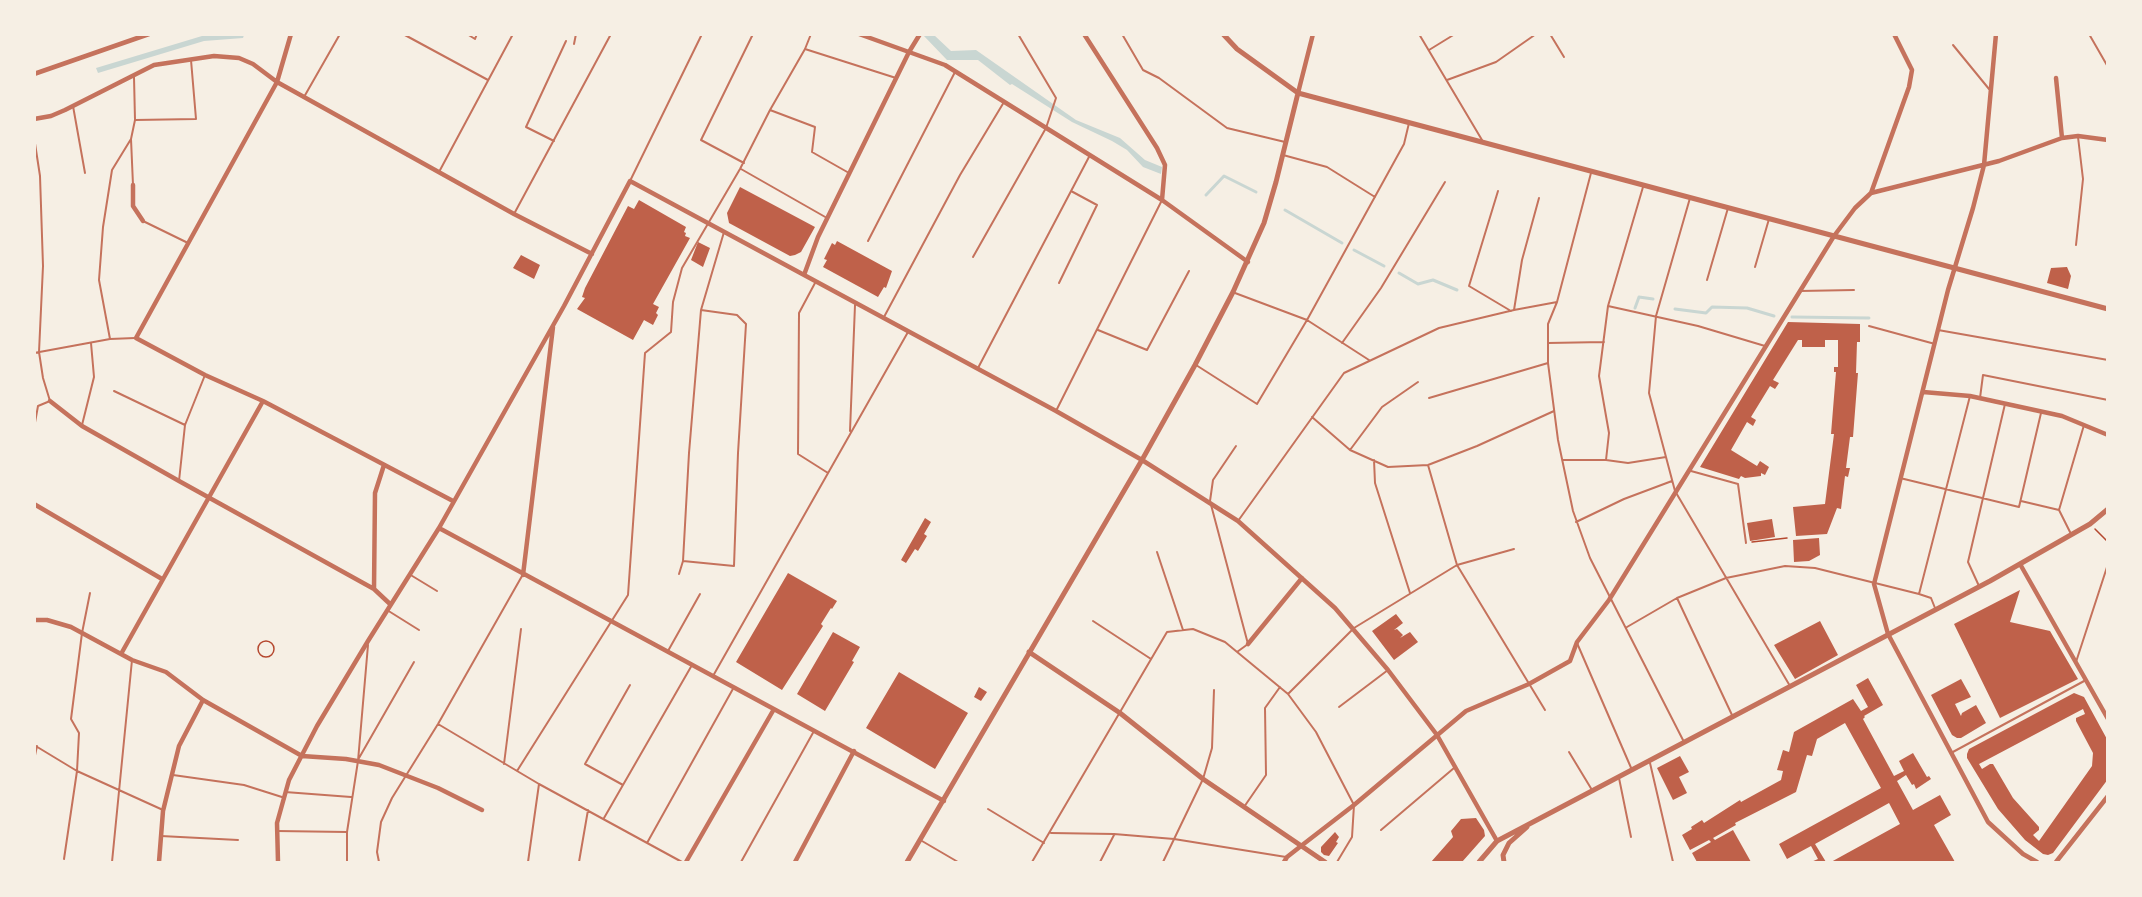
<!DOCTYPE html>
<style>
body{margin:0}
#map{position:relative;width:2142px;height:897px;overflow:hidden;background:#f6efe4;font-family:Barlow,sans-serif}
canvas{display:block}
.frame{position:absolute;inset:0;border:36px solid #f6efe4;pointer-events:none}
</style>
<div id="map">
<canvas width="2142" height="897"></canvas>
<div class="frame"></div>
</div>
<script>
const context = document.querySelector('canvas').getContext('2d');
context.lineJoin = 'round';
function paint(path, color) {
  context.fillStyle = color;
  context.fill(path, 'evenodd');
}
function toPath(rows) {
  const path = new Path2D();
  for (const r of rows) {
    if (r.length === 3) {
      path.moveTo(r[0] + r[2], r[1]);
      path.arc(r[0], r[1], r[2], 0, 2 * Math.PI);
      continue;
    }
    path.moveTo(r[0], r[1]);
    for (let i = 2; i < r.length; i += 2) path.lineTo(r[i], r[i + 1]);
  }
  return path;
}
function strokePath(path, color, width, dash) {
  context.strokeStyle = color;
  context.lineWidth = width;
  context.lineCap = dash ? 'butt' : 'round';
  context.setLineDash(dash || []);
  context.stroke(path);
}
const water = toPath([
 [244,35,243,38,204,41,98,73,96,68,202,36],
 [923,35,934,35,951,51,976,50,1076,120,1120,138,1145,160,1162,167,1161,174,1143,167,1127,150,1112,141,1072,122,1012,84,1010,85,978,60,947,60]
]);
const stream = toPath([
 [1206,195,1224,176,1256,192],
 [1285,210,1342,243],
 [1354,250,1384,266],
 [1399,273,1418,284,1433,280,1457,290],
 [1635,308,1639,297,1653,299],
 [1675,309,1706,313,1712,307,1747,308,1774,316],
 [1792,317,1869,318]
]);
const building = toPath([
 [740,187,815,227,801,252,795,255,790,256,729,223,727,213],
 [639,200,686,227,684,232,686,233,685,236,690,238,653,304,659,307,656,313,658,315,653,325,644,320,633,340,577,309,585,298,582,297,585,288,628,206,634,209],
 [837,241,892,271,886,288,884,287,878,297,823,267,827,260,824,259,832,243,835,245],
 [698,242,710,248,703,267,691,260],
 [521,255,540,265,534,279,513,268],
 [2067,267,2071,276,2068,289,2047,283,2051,268],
 [1788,322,1860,324,1860,342,1857,342,1856,373,1858,373,1853,437,1850,437,1846,468,1850,468,1848,477,1845,476,1841,509,1837,508,1827,534,1796,536,1793,507,1825,504,1834,434,1831,434,1836,372,1834,372,1834,367,1838,367,1838,340,1825,340,1825,347,1802,347,1802,340,1798,340,1773,380,1779,383,1775,389,1770,386,1751,417,1756,420,1753,426,1747,422,1731,450,1757,466,1760,461,1769,467,1765,475,1761,473,1761,476,1745,478,1741,476,1739,479,1700,467],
 [925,518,931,522,924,534,927,536,918,551,915,549,906,563,901,560],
 [1772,519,1775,537,1750,541,1747,523],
 [1819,538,1820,555,1809,561,1794,562,1793,540],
 [788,573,837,601,832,609,831,608,821,624,823,626,782,690,736,662],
 [2020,590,2010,622,2050,631,2078,679,2000,718,1954,624],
 [1396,614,1403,623,1394,630,1397,629,1403,635,1400,638,1410,632,1418,642,1394,660,1372,631],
 [1820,621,1838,655,1795,679,1774,645],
 [833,632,860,647,852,661,854,662,825,711,797,694],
 [899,672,968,713,935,769,866,728],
 [1868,678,1883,705,1864,716,1865,717,1863,719,1894,776,1904,771,1899,761,1913,753,1927,777,1929,776,1931,779,1916,789,1914,784,1912,785,1906,775,1897,781,1913,810,1940,795,1951,815,1934,825,1955,862,1831,862,1900,824,1889,803,1815,844,1826,862,1811,862,1818,859,1811,846,1787,859,1779,844,1881,788,1845,723,1817,739,1812,756,1807,755,1796,792,1735,823,1736,825,1713,838,1715,840,1733,830,1751,862,1697,862,1692,853,1711,842,1709,840,1690,850,1682,835,1692,829,1691,827,1702,820,1704,823,1740,800,1741,802,1781,780,1783,771,1777,770,1783,750,1789,752,1794,732,1853,699,1861,711,1868,707,1856,685],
 [1961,679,1971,697,1955,704,1961,716,1962,713,1976,705,1986,723,1961,738,1957,738,1952,735,1931,695],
 [979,687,987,692,981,701,974,697],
 [2074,693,2084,697,2108,741,2108,779,2053,853,2048,855,2043,854,2025,840,1998,809,1967,758,1967,754,1969,749],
 [2083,709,2085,714,2076,718,2076,721,2093,753,2092,766,2039,841,2033,835,2039,830,2039,827,2013,798,1993,764,1990,764,1982,769,1979,764],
 [1680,756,1689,772,1679,777,1687,793,1673,800,1657,768],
 [1476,818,1484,830,1485,836,1462,862,1431,862,1453,837,1451,831,1461,819],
 [1335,832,1339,837,1336,842,1338,843,1329,856,1324,855,1321,852,1321,847]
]);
const path = toPath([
 [2095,529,2108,542],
 [1752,542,1787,538],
 [266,649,8]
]);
const service = toPath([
 [403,34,488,80],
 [467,34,475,39,477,34],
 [1122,34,1143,70,1159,78,1227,128,1285,142],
 [1419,34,1482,140],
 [1550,34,1564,57],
 [2089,34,2108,67],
 [574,44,576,34],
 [1953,45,1989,89],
 [805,49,896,78],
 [1429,50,1455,34],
 [1447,80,1496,62,1536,34],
 [304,97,340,34],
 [73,106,85,173],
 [770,110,815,127,812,152,849,173],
 [135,120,196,119,191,60],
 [34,137,40,176,43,266,39,352,43,378,50,401,38,406,34,428],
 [554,141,526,127,566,41],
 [1283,155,1327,167,1375,197],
 [744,163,701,140,753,34],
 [741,169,827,218],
 [439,172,513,34],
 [1591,173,1557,302,1548,324,1548,363,1558,440,1573,511,1590,558,1684,742],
 [630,181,702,34],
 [133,185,131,139,135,120,134,77],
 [1498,191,1469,286,1511,311],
 [1690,198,1656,316,1649,393,1675,491,1790,686],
 [514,214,611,34],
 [143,221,188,243],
 [868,241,955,72],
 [2076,245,2083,179,2078,137],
 [973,257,1046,128,1056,98,1018,34],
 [1755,267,1769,219],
 [1707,280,1728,208],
 [815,283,799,313,798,454,828,473],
 [1059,283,1097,205,1071,191],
 [1800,291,1854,290],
 [1235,293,1307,320,1369,360],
 [1608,306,1698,326,1765,346],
 [1514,310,1522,260,1539,198],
 [884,317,960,175,1004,102],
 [1869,326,1935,344],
 [1098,330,1147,350,1189,271],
 [1938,330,2108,360],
 [110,339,99,280,103,227,112,170,131,139],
 [1342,343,1381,288,1445,182],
 [1548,343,1604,342],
 [34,353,110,339,135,338],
 [1196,365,1257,404,1307,320,1404,144,1409,123],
 [978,368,1090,155],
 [114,391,185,425],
 [1429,398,1548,363],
 [1980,398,1983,375,2108,400],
 [1056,411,1162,200],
 [1312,417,1350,450,1388,467,1428,465,1477,446,1554,411],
 [82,425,94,377,91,343],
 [850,431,855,305],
 [1236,446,1213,480,1210,501,1248,644,1237,652],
 [1350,450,1382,407,1418,382],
 [1374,460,1375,483,1410,593],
 [1562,460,1606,460,1628,463,1666,457],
 [1606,460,1609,433,1599,376,1608,306,1643,187],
 [1428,465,1457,565,1545,710],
 [1691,471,1738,484,1746,543],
 [1900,478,2019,507,2041,413],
 [179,481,185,425,205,375],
 [2021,501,2059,510,2071,534],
 [2059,510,2084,425],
 [1238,521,1344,373,1439,328,1514,310,1557,302],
 [1576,522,1624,499,1672,481],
 [1157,552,1183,630],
 [683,561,734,566,738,453,746,324,737,315,701,310],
 [409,574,437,591],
 [679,574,683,561,689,453,701,310,724,232],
 [1979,586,1968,562,2005,404],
 [1677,598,1732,715],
 [1935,608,1931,598,1919,594,1970,396],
 [387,610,419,630],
 [1093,621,1151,659],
 [1627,627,1677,598,1726,578,1785,566,1815,568,1919,594],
 [1577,643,1632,770],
 [668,651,700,594],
 [2076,662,2108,564],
 [713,676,908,332],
 [1288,694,1354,628,1457,565,1514,549],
 [1339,707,1388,670],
 [438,724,539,784,682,862],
 [34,745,77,771,163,810],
 [1569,752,1592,790],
 [1951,753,2086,680],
 [359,758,414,662],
 [34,760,37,746],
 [1650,763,1673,862],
 [504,764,521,629],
 [517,771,628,595,645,353,671,332,673,302,682,268,740,169,770,110,805,49,811,34],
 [173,775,244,785,285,798],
 [1619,778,1631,837],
 [623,785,585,764,630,685],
 [285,792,351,797],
 [1244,807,1266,775,1265,708,1280,687],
 [988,809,1044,843],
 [604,818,692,665],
 [1381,830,1454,768],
 [277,831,347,832],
 [1051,833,1114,834,1174,839,1286,857],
 [161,836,238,840],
 [922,841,958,862],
 [647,843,734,687],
 [64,859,77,771,79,733,71,719,82,633,90,593],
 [112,862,132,660],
 [347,862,347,832,358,761,368,645],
 [379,862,377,852,381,822,392,798,438,724,522,576],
 [528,862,539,784],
 [579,862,588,810],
 [741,862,814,731],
 [1032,862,1167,632,1193,629,1225,642,1288,694,1316,732,1354,805,1352,837,1337,862],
 [1100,862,1114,835],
 [1163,862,1203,779,1212,748,1214,690]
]);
const minor = toPath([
 [291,34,277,82,136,338,205,375,263,401,453,501],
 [859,34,945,65,1162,200,1248,262],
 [1084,34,1157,148,1165,165,1162,200],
 [1996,34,1984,165,1973,208,1948,290,1874,584,1888,634,1988,822,2023,854,2037,862],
 [34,74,149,34],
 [2056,78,2062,138],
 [1298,93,1313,34],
 [34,119,51,116,65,110,154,65,214,56,239,58,253,64,277,82,304,97,514,214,592,254],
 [133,185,133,206,143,221],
 [1871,193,1909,87,1912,70,1894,34],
 [804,275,818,237,909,52,920,34],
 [1923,392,1970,396,2062,416,2108,435],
 [50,401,82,426,179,481,374,589,390,604],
 [34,504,162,579],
 [439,528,944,801],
 [2020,564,2108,719],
 [523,575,553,327],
 [374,589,375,493,384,465],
 [34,620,47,620,71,627,132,660,166,672,203,700,302,756,346,759,379,765,438,788,482,810],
 [1248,644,1302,578],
 [121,654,263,401],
 [159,862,163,811,179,746,203,700],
 [278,862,277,823,289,780,317,726,368,641,439,528,564,306,630,181,1056,411,1142,460,1238,521,1335,608,1388,670,1437,735,1497,841],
 [686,862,774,709],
 [795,862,854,751],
 [1284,862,1287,857,1301,846,1354,805,1466,711,1529,684,1570,661,1577,642,1609,600,1834,236,1855,208,1871,193,1999,161,2062,138,2078,136,2108,140],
 [2056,862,2108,796]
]);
const tertiary = toPath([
 [1223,34,1237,49,1298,93,2108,309],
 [1029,652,1120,713,1203,779,1325,862],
 [907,862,1142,460,1195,365,1233,292,1264,223,1276,182,1298,93],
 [1479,862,1497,841,1990,581,2090,524,2108,509],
 [1504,862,1503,855,1509,843,1527,827]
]);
paint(water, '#c9d6d2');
strokePath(stream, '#c9d6d2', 3);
paint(building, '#bf614a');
strokePath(path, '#b5482f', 1.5);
strokePath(service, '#c5725c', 2);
strokePath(minor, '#c5725c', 4.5);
strokePath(tertiary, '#c5725c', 5);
</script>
